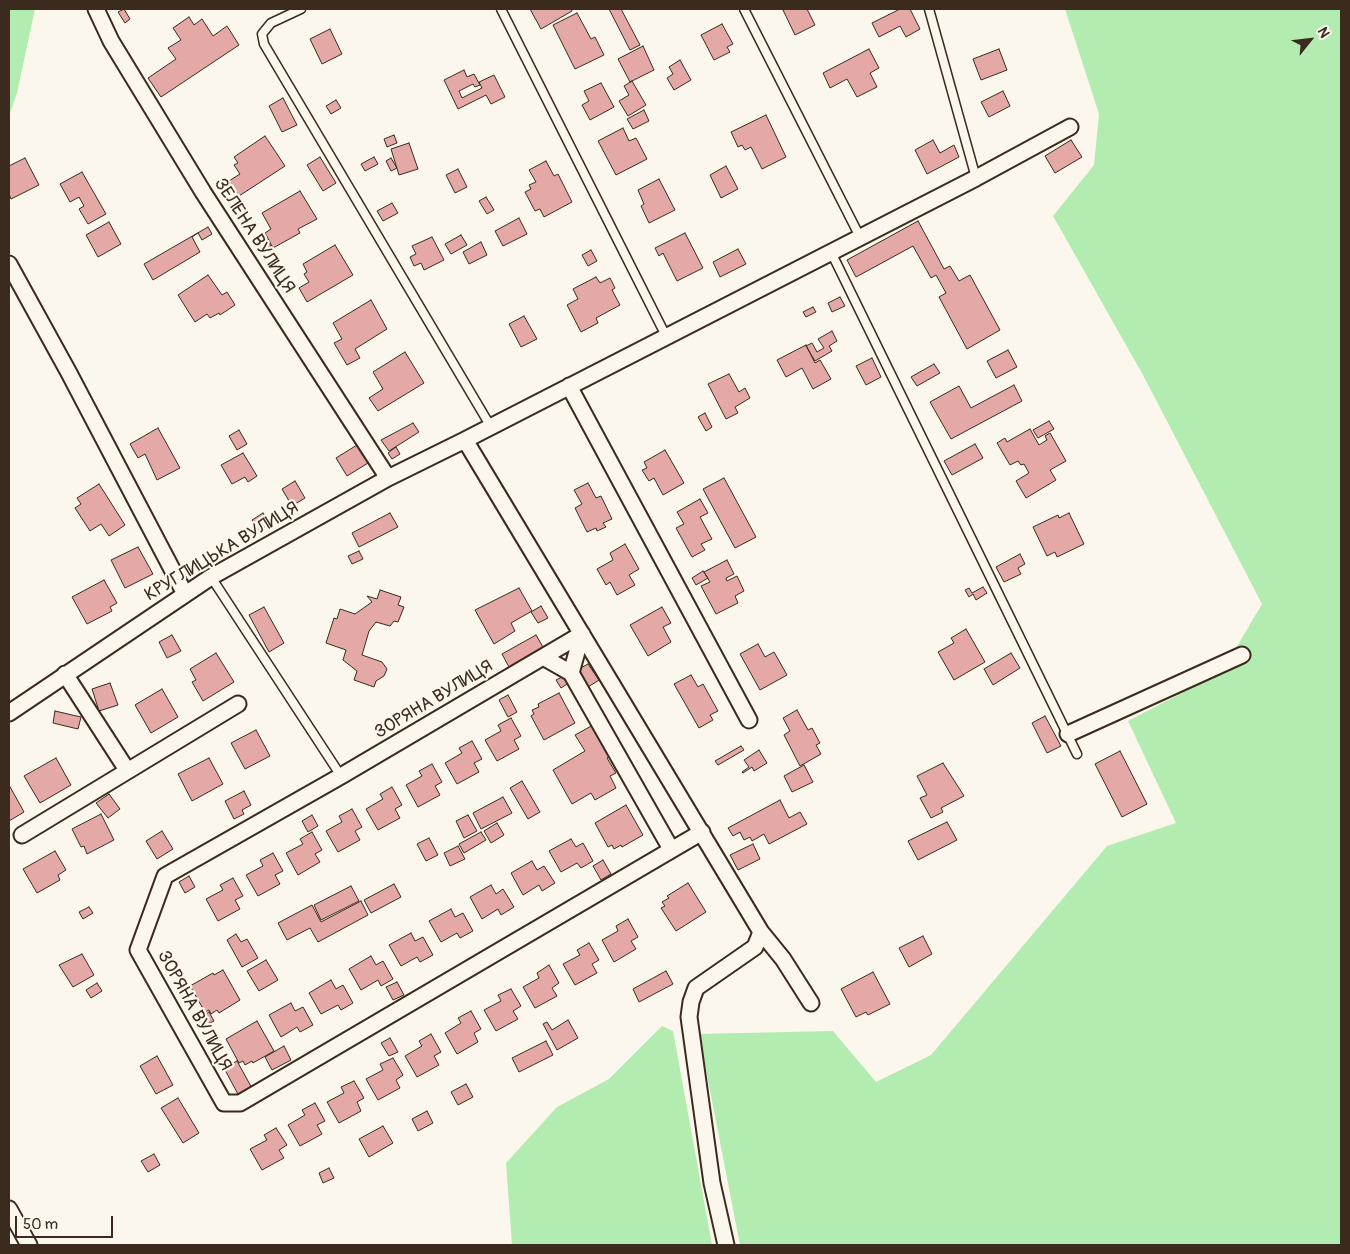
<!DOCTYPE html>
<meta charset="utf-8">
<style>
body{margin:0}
#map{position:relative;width:1350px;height:1254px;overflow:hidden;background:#fbf7ec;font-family:Pangolin,sans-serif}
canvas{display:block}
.frame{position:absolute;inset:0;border:10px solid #3b2a1e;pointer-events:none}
.north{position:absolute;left:1285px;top:15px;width:50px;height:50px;-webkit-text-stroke:4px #fbf7ec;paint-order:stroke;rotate:61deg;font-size:14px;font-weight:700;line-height:20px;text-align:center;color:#3b2a1e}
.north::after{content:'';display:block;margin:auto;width:18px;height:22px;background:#3b2a1e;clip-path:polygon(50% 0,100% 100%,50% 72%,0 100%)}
.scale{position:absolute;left:15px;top:1216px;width:98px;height:22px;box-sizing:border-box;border:2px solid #3b2a1e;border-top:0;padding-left:6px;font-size:15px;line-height:18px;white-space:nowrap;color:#3b2a1e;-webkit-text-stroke:4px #fbf7ec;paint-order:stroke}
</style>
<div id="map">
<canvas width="1350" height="1254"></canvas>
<div class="frame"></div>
<div class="north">N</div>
<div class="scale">50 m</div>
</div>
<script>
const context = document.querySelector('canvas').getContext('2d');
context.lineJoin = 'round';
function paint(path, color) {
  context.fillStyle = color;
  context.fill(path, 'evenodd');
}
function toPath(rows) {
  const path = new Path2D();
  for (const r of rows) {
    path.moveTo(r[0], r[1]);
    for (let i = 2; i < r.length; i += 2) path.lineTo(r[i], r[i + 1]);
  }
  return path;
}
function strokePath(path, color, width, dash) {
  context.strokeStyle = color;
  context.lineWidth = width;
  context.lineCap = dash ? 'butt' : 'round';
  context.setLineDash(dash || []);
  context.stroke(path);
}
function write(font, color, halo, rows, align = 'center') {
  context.font = font + ' Pangolin,sans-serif';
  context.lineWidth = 4.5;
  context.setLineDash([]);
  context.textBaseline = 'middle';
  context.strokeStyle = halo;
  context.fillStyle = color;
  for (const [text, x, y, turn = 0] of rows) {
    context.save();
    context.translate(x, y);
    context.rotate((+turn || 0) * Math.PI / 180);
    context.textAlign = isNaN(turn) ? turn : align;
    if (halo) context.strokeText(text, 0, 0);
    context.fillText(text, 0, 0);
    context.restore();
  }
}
const green = toPath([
 [9,9,35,9,17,93,9,116],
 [1065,9,1341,9,1341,1245,740,1245,699,1034,833,1031,876,1082,931,1055,1107,846,1176,823,1128,721,1222,672,1262,604,1143,375,1053,216,1094,165,1099,114],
 [662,1026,673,1031,712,1245,512,1245,506,1163,557,1107,609,1079]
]);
const building = toPath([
 [124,9,130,19,125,23,118,12,124,9],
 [530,9,571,9,572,11,541,29,530,9],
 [609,9,621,9,640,45,630,50,609,9],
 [786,9,807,9,815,25,795,35,783,10,786,9],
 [900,9,910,9,920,29,906,37,900,26,879,37,872,23,900,9],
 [577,13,591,39,595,37,604,55,575,69,553,25,577,13],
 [189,17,194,25,202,19,213,36,227,26,239,45,161,97,148,78,176,59,168,48,181,40,173,28,189,17],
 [722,24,733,44,727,47,730,52,714,60,701,35,722,24],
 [330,29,342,54,322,64,310,39,330,29],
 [643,46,654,70,630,82,618,59,643,46],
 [869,49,879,68,870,73,877,87,857,97,847,79,830,88,823,73,869,49],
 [999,49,1007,70,981,80,973,59,999,49],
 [680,60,691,80,674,90,667,78,673,74,669,67,680,60],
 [464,70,467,77,474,74,480,85,475,87,473,84,459,91,462,98,482,88,479,82,494,75,505,97,491,104,486,95,458,109,444,80,464,70],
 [632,81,646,105,628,116,619,101,629,95,624,86,632,81],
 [601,83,614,107,590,120,582,105,589,101,584,91,601,83],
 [1003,91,1010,106,989,117,981,102,1003,91],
 [283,98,297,125,282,132,269,106,283,98],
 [336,100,341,108,331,114,326,106,336,100],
 [644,110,649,121,633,129,627,119,644,110],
 [766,115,786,157,762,169,751,147,745,150,742,145,738,147,731,132,766,115],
 [623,128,629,141,636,138,647,159,616,175,598,141,623,128],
 [394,135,397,143,387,147,384,139,394,135],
 [265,136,285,166,239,196,229,181,240,174,234,165,238,163,234,157,265,136],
 [933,140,940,153,954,145,959,157,927,174,915,150,933,140],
 [1071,140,1082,157,1055,173,1045,156,1071,140],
 [409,143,418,169,399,175,391,149,409,143],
 [320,157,336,183,323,191,307,165,320,157],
 [374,157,378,164,365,171,361,164,374,157],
 [25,158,39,185,11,199,9,194,9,166,25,158],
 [391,158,397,168,391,171,386,161,391,158],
 [546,161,554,176,558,174,572,202,544,217,540,209,535,211,525,192,531,189,529,185,536,182,529,170,546,161],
 [726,166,738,189,721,198,710,175,726,166],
 [458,169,467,187,455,193,446,175,458,169],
 [82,172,106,214,88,224,79,209,84,206,79,197,70,202,60,184,82,172],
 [659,179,675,210,649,223,641,206,644,204,638,190,659,179],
 [300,191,317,219,298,229,300,233,273,248,265,233,271,229,262,213,300,191],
 [486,197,494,210,487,214,479,201,486,197],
 [392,203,398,213,383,221,377,211,392,203],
 [519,218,527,234,503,246,495,231,519,218],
 [918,221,944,269,950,266,959,281,970,275,1000,330,967,349,939,297,946,293,936,275,931,278,913,246,856,277,847,260,918,221],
 [109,222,121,244,98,257,86,235,109,222],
 [208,227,212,234,202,240,198,233,192,237,200,252,153,280,144,264,208,227],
 [685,233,703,268,677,281,663,253,659,256,655,248,685,233],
 [461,235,467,245,451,254,445,244,461,235],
 [265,236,271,246,261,252,255,242,265,236],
 [432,237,444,260,424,270,421,263,414,266,410,257,416,254,412,246,432,237],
 [481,242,487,255,469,264,463,252,481,242],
 [335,245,353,275,307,302,299,288,309,282,304,274,307,272,303,264,335,245],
 [738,249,746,264,720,277,713,262,738,249],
 [591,250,597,261,588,266,582,255,591,250],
 [208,275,222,295,227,292,235,305,220,315,219,313,210,318,207,314,195,322,178,295,208,275],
 [596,277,600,283,610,278,615,288,612,290,620,305,596,318,598,323,581,332,567,305,578,299,573,289,596,277],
 [840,297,845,306,832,312,828,303,840,297],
 [371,300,387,329,355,349,360,358,347,365,334,343,342,339,333,323,371,300],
 [813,307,816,312,806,317,803,312,813,307],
 [524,316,537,339,521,347,509,324,524,316],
 [832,331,837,341,829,346,832,351,815,361,806,346,812,343,817,352,824,348,818,339,832,331],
 [806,345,815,363,820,360,831,379,813,389,802,368,786,377,777,360,806,345],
 [1008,350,1017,367,996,378,987,361,1008,350],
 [405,352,424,383,378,411,369,398,383,389,373,372,405,352],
 [872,358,881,377,866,385,856,366,872,358],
 [934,364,940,373,917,386,911,377,934,364],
 [729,374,739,392,745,388,750,398,735,407,738,413,726,419,708,384,729,374],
 [1014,385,1022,401,951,439,930,402,959,386,971,408,1014,385],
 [705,413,712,427,706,431,698,417,705,413],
 [1049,421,1054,429,1038,438,1033,430,1049,421],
 [413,423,419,432,389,451,381,440,413,423],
 [158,428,180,468,157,480,145,454,138,458,130,444,158,428],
 [1030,429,1039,445,1047,440,1045,436,1050,433,1066,461,1050,470,1056,480,1026,498,1016,481,1029,473,1024,464,1021,465,1018,461,1010,465,997,443,1005,438,1007,442,1030,429],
 [239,430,247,444,237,450,229,436,239,430],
 [975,444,983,458,952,475,944,461,975,444],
 [357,445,368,463,347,476,336,458,357,445],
 [396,447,400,454,392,459,388,453,396,447],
 [665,450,684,483,663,495,654,478,649,481,642,470,647,468,644,462,665,450],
 [243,453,257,476,248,482,245,477,232,484,221,465,243,453],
 [724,478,756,537,735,548,703,489,724,478],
 [295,481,305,498,292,506,282,489,295,481],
 [588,483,596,498,601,496,612,519,603,523,606,527,597,531,596,528,587,532,575,508,582,504,574,490,588,483],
 [99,484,125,525,109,536,101,524,90,531,75,508,81,504,77,498,99,484],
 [700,499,708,513,700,517,712,539,701,544,705,550,692,557,676,528,684,524,677,512,700,499],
 [263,513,270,524,258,531,252,520,263,513],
 [390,513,398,527,359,547,352,533,390,513],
 [1069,513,1084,544,1057,557,1055,552,1047,556,1033,527,1058,515,1059,518,1069,513],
 [625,544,639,569,629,575,635,585,617,595,610,582,606,585,597,569,613,560,610,553,625,544],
 [138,547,153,574,125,588,111,560,138,547],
 [359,551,363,559,352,564,348,556,359,551],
 [1020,554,1025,564,1018,568,1021,574,1004,582,996,567,1020,554],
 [727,560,734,574,726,578,727,581,737,576,744,591,735,596,738,603,716,614,701,586,710,582,704,572,727,560],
 [703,571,708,578,696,585,692,578,703,571],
 [104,580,117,603,110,607,112,611,87,624,72,597,104,580],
 [983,587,987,593,976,600,973,594,969,597,965,590,969,588,972,593,983,587],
 [519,588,532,611,511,623,515,631,494,644,475,610,519,588],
 [380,590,401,597,398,605,404,607,398,622,394,621,390,626,376,622,369,631,362,655,382,662,387,669,384,676,376,681,374,687,354,680,357,671,343,660,346,650,326,643,334,618,337,619,340,609,355,614,372,602,367,596,377,599,380,590],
 [541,606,548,618,538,623,531,612,541,606],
 [264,607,284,643,269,652,249,615,264,607],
 [662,607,671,623,663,627,671,642,648,656,630,625,662,607],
 [966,629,985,662,954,680,938,652,954,643,951,638,966,629],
 [172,635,181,651,167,658,159,642,172,635],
 [536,635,543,647,509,667,502,654,536,635],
 [758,644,765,657,774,652,787,675,760,690,740,654,758,644],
 [216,653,234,682,203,701,192,682,196,680,190,669,216,653],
 [1011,653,1020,668,993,685,984,669,1011,653],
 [588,664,599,680,588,687,577,670,588,664],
 [566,675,570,682,561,688,556,680,566,675],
 [691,675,698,687,703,684,718,711,710,715,713,720,699,728,674,684,691,675],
 [110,683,118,705,99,711,92,689,110,683],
 [162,689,178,717,151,733,135,705,162,689],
 [559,693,575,723,544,740,531,716,534,714,532,710,539,707,538,704,559,693],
 [508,695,517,712,508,717,499,700,508,695],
 [797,710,808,730,812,728,820,743,816,745,821,754,800,766,784,735,790,731,783,718,797,710],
 [55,711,81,717,78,729,53,723,55,711],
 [1045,716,1061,746,1047,753,1032,723,1045,716],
 [511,718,521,736,514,740,519,749,497,761,485,740,501,731,498,725,511,718],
 [595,724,612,755,607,758,616,773,610,776,616,788,595,800,591,793,572,804,553,770,585,751,575,735,595,724],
 [256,730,270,756,245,769,231,743,256,730],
 [472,741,482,759,474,763,479,772,457,784,445,763,462,753,459,748,472,741],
 [741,746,744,750,718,765,715,761,741,746],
 [759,750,767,763,754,771,752,767,743,773,742,772,749,767,744,760,759,750],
 [1120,751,1147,804,1122,817,1095,764,1120,751],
 [56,758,71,785,40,803,24,776,56,758],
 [209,758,223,784,192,801,178,774,209,758],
 [943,763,964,796,941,808,943,812,931,818,920,798,927,795,917,776,943,763],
 [432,764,442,782,435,786,440,795,418,807,406,785,422,776,419,771,432,764],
 [804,765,813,782,792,792,784,776,804,765],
 [522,781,540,812,528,819,510,788,522,781],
 [9,785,24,812,9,821,9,785],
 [392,787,402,805,395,809,400,818,378,830,366,809,383,799,380,794,392,787],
 [244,791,251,805,242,810,244,814,234,819,225,801,244,791],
 [109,794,120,809,108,818,96,803,109,794],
 [503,797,512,813,481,829,473,813,503,797],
 [780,800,789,818,800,812,807,824,769,844,764,834,752,841,750,837,744,840,740,832,733,836,728,828,780,800],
 [626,805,643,835,622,847,621,845,614,849,612,845,608,847,595,823,626,805],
 [352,809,362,827,355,831,360,840,338,852,326,831,342,822,339,816,352,809],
 [101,814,114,840,87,854,84,846,81,847,72,829,101,814],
 [312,815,318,826,308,832,302,821,312,815],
 [468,815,477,831,464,838,456,821,468,815],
 [947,822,957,840,918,860,908,841,947,822],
 [497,823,504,835,491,843,484,831,497,823],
 [162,831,173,849,157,859,146,841,162,831],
 [312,832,322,850,315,854,320,862,298,875,286,853,303,844,300,839,312,832],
 [481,832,486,840,464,853,459,844,481,832],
 [429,838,438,855,426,861,417,844,429,838],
 [571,839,576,847,583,843,593,861,581,868,577,863,561,872,549,851,571,839],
 [753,844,760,859,738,870,730,855,753,844],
 [458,846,465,859,450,866,444,853,458,846],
 [55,851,66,870,58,875,60,880,37,893,23,869,55,851],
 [273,853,283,871,275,875,280,884,258,896,246,875,263,866,260,860,273,853],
 [603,860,611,874,601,880,593,866,603,860],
 [532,861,537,870,544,866,555,883,542,891,539,885,523,895,511,873,532,861],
 [189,876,195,887,185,893,179,882,189,876],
 [233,878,243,896,235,900,240,909,218,921,206,899,223,890,220,885,233,878],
 [688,883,706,912,676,931,661,908,665,906,662,902,669,898,667,896,688,883],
 [394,884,401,897,371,913,364,900,394,884],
 [491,885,496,894,503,889,514,907,501,915,498,909,482,919,470,897,491,885],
 [351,886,359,901,321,920,314,905,351,886],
 [361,901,368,915,318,942,310,928,287,940,278,923,312,905,321,922,361,901],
 [89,907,93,913,83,919,79,912,89,907],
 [451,909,455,917,463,913,473,931,460,938,457,933,441,942,429,921,451,909],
 [628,919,638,937,631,941,636,949,614,962,602,940,618,931,616,926,628,919],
 [411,933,415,941,423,937,433,955,420,962,417,957,401,966,389,945,411,933],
 [236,934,241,942,247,939,258,958,242,967,227,940,236,934],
 [923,936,932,954,909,967,899,948,923,936],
 [589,943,599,960,592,964,597,973,575,985,563,964,580,955,577,950,589,943],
 [82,954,94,975,73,987,59,965,82,954],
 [371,956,376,965,383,961,393,979,381,986,378,980,361,990,349,969,371,956],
 [266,960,278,980,259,991,247,971,266,960],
 [549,965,559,983,552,988,557,996,535,1008,523,987,539,978,537,973,549,965],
 [223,970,240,1000,219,1013,217,1010,211,1014,209,1010,205,1012,190,986,213,973,214,975,223,970],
 [666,971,673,984,639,1002,633,989,666,971],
 [873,972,890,1004,868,1015,866,1012,856,1017,841,989,873,972],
 [331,980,336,989,343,985,353,1003,341,1010,338,1005,321,1014,309,993,331,980],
 [397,982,404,995,393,1000,386,987,397,982],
 [97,983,102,991,91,998,86,990,97,983],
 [511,989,521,1006,513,1011,518,1019,496,1031,484,1010,501,1001,498,995,511,989],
 [291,1003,295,1011,303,1007,313,1025,300,1032,297,1027,281,1037,269,1015,291,1003],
 [471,1011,481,1029,474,1033,478,1042,457,1054,445,1033,461,1023,458,1018,471,1011],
 [209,1012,214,1021,202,1027,198,1019,209,1012],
 [568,1020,578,1038,557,1050,543,1024,547,1022,552,1030,568,1020],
 [257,1021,274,1051,253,1063,252,1061,245,1065,243,1061,239,1063,226,1039,257,1021],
 [431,1034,441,1052,434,1056,439,1065,417,1077,405,1056,422,1046,419,1041,431,1034],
 [390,1038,398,1052,389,1056,381,1043,390,1038],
 [546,1041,553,1055,519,1072,512,1058,546,1041],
 [284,1046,291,1060,272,1070,265,1057,284,1046],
 [157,1056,173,1085,156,1094,140,1066,157,1056],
 [393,1058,403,1075,396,1080,400,1088,378,1100,366,1079,383,1070,380,1064,393,1058],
 [237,1061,253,1090,240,1098,224,1068,237,1061],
 [354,1081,364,1098,357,1102,361,1111,339,1123,327,1102,344,1093,341,1087,354,1081],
 [466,1084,473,1097,458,1105,451,1092,466,1084],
 [178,1098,199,1133,183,1143,161,1108,178,1098],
 [315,1103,325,1121,317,1125,322,1134,300,1146,288,1125,305,1115,302,1110,315,1103],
 [427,1111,433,1123,418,1131,412,1119,427,1111],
 [383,1126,393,1143,369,1157,359,1139,383,1126],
 [276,1128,287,1145,279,1150,284,1158,262,1170,250,1149,267,1140,264,1135,276,1128],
 [154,1154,160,1165,148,1172,141,1161,154,1154],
 [329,1168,334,1178,323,1183,319,1173,329,1168]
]);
const service = toPath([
 [301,9,271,23,262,34,264,44,491,427],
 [501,9,666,336],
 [744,9,860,237],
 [929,9,976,178],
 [831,252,1077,754],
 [211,577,341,776]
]);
const minor = toPath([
 [96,9,111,41,203,192,388,478],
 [9,264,69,373,185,594],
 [569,386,749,720],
 [582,634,341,776,165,876,138,950,224,1103,240,1103,702,832],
 [543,657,571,673,582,634],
 [571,673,671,849],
 [65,674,127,770],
 [9,713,211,577,388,478,465,440],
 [1068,734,1242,655],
 [22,835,238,704],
 [761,932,783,959,811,1003],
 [9,1209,29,1245],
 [726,1245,712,1183,689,1017,691,1002,696,988,755,947,761,932,465,440,976,178,1070,127]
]);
const streetNames = [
 ["ЗЕЛЕНА ВУЛИЦЯ",254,236,57],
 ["КРУГЛИЦЬКА ВУЛИЦЯ",222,552,-31],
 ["ЗОРЯНА ВУЛИЦЯ",434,700,-31],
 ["ЗОРЯНА ВУЛИЦЯ",194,1011,61]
];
paint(green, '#b3ecb0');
paint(building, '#e4a9a6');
strokePath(building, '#3b2a1e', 1);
strokePath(service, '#3b2a1e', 11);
strokePath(minor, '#3b2a1e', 19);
strokePath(service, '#fbf7ec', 8);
strokePath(minor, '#fbf7ec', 15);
write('18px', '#3b2a1e', '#fbf7ec', streetNames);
</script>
